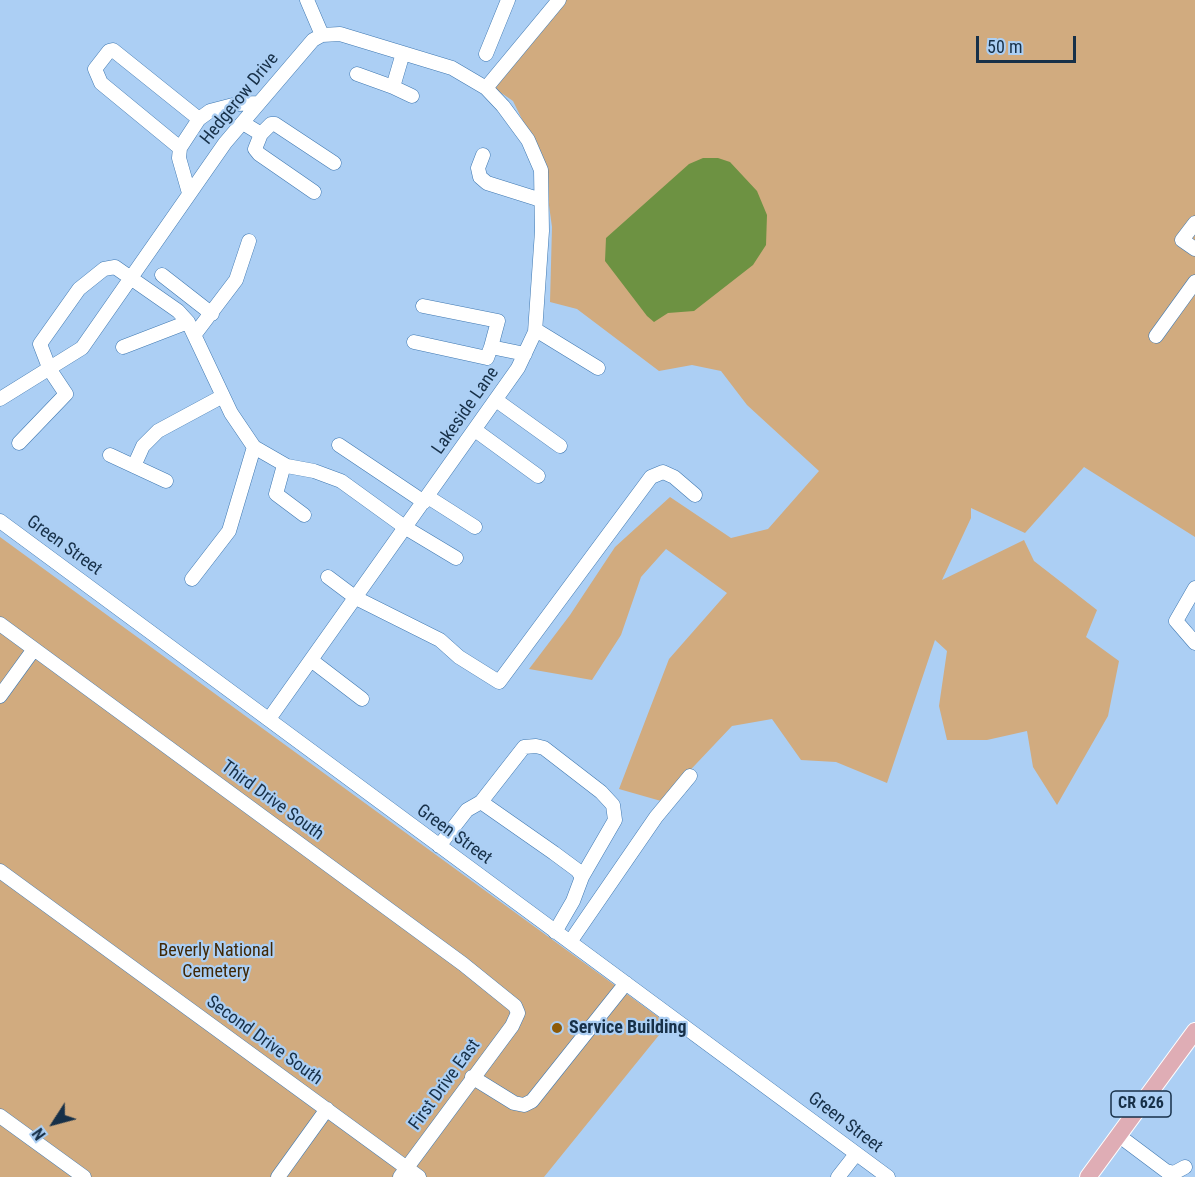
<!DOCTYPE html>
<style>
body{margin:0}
#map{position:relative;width:1195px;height:1177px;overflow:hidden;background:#accff4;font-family:"Roboto Condensed",sans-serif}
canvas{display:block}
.north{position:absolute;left:24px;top:1093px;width:60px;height:60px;-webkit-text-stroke:4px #accff4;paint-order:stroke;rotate:234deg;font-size:16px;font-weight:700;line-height:24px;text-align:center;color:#173048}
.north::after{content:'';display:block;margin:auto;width:21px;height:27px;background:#173048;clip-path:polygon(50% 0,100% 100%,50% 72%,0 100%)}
.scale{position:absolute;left:976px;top:36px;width:100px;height:27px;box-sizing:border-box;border:3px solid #173048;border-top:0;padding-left:8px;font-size:18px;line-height:21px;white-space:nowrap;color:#173048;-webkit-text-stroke:4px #accff4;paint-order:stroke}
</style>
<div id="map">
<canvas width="1195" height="1177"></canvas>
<div class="north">N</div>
<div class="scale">50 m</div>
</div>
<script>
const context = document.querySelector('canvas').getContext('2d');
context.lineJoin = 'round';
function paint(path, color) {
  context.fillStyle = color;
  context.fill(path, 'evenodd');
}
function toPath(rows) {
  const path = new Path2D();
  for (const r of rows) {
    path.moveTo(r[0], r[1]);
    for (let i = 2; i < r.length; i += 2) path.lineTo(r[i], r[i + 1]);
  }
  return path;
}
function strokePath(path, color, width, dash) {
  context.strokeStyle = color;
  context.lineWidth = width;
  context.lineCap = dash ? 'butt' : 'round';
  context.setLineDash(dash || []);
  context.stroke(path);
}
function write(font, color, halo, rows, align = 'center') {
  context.font = font + ' "Roboto Condensed",sans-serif';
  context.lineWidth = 4.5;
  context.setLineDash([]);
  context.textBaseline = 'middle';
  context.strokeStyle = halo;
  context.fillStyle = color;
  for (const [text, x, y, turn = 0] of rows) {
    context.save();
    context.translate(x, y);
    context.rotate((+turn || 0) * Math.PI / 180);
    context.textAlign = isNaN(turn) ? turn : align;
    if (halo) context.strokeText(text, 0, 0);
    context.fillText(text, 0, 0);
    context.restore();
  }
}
const green = toPath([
 [565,0,1195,0,1195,537,1084,467,1025,533,971,508,971,518,942,580,1024,540,1034,561,1097,610,1086,637,1119,661,1108,716,1057,805,1033,767,1027,731,987,740,947,740,939,706,947,651,935,640,887,783,836,762,801,760,772,719,732,726,661,801,619,789,669,659,727,593,666,549,641,577,621,635,592,680,529,669,570,615,615,547,670,497,731,538,768,529,819,471,747,405,721,371,692,365,659,371,577,309,550,302,552,227,543,162,513,101,494,88],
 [0,537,668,1024,544,1177,0,1177]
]);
const water = toPath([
 [703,158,718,158,730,162,757,191,767,215,766,245,753,265,694,311,668,313,654,322,647,316,605,261,606,238,689,164]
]);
const minor = toPath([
 [307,0,322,35],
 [486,54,508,0],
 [357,74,393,87,403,53],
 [393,87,412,96],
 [486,88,559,0],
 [243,123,261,134,271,124,275,124,334,163],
 [261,134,255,149,259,154,314,192],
 [180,148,101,83,95,69,109,51,113,50,199,119],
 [483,155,478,168,480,177,487,183,541,200],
 [189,193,179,158,180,148,199,119,210,111,237,104,258,103],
 [1195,223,1182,240,1195,249],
 [162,275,212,314],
 [423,306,498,321,491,347],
 [536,330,598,368],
 [195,334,236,280,249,241],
 [1156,336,1195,282],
 [414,342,487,358,491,347,525,354],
 [123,347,188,322],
 [0,399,82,348,225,143,313,40,322,35,340,34,452,68,486,88,503,106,528,140,541,170,542,231,535,332,518,368,269,719],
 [496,400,560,446],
 [475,430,538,476],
 [19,443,66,394,50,370,40,344,79,289,104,269,115,267,178,311,188,322,231,413,254,447,287,466,314,471,341,481,406,528,456,558],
 [339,445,424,502],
 [110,455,166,481],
 [284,465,276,494,304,515],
 [134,466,143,446,158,431,223,396],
 [428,497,475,527],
 [0,521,888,1177],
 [328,577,356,598,440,640,459,657,499,682,651,477,663,472,674,477,695,495],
 [192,579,229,531,254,447],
 [1195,588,1176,621,1195,643],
 [0,624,463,964,515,1006,518,1013,512,1026,400,1177],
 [311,660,362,699],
 [0,696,34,649],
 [481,802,554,853,577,870,582,877,573,901,555,932],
 [439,846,467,810,481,802,524,747,536,746,544,748,601,792,613,805,615,820,582,877],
 [0,871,419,1177],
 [570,942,656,817,690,776],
 [472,1077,514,1103,524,1105,532,1101,626,983],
 [0,1116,84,1177],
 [1118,1135,1166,1171,1174,1173,1185,1167],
 [278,1177,327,1109],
 [838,1177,856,1154]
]);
const major = toPath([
 [1088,1177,1195,1031]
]);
const markers = [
 [557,1028,6,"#8d5a08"]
];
const shields = [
 [1141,1104,60]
];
const shieldNames = [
 ["CR 626",1141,1104]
];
const streetNames = [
 ["Hedgerow Drive",240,99,-51],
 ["Lakeside Lane",466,411,-55],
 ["Green Street",64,546,36],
 ["Third Drive South",272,801,36],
 ["Green Street",454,835,36],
 ["Second Drive South",264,1041,36],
 ["First Drive East",445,1085,-54],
 ["Green Street",845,1123,37]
];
const parkNames = [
 ["Beverly National",216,951],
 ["Cemetery",216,972]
];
const poiNames = [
 ["Service Building",569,1028]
];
paint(green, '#d1ab7f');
paint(water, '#6d9242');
strokePath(minor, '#3f78b1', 15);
strokePath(major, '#fff', 18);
strokePath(minor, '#fff', 14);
strokePath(major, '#dfadb5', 16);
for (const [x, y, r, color] of markers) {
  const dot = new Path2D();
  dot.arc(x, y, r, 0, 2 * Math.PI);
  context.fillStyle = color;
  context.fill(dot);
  strokePath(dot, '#accff4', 2);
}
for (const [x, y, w] of shields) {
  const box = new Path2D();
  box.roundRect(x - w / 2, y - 13, w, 26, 4.5);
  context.fillStyle = '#accff4';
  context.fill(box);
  strokePath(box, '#173048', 1.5);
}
write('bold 16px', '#173048', null, shieldNames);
write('18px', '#173048', '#accff4', streetNames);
write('18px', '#3f2705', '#accff4', parkNames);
write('bold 18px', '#173048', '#accff4', poiNames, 'left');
</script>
